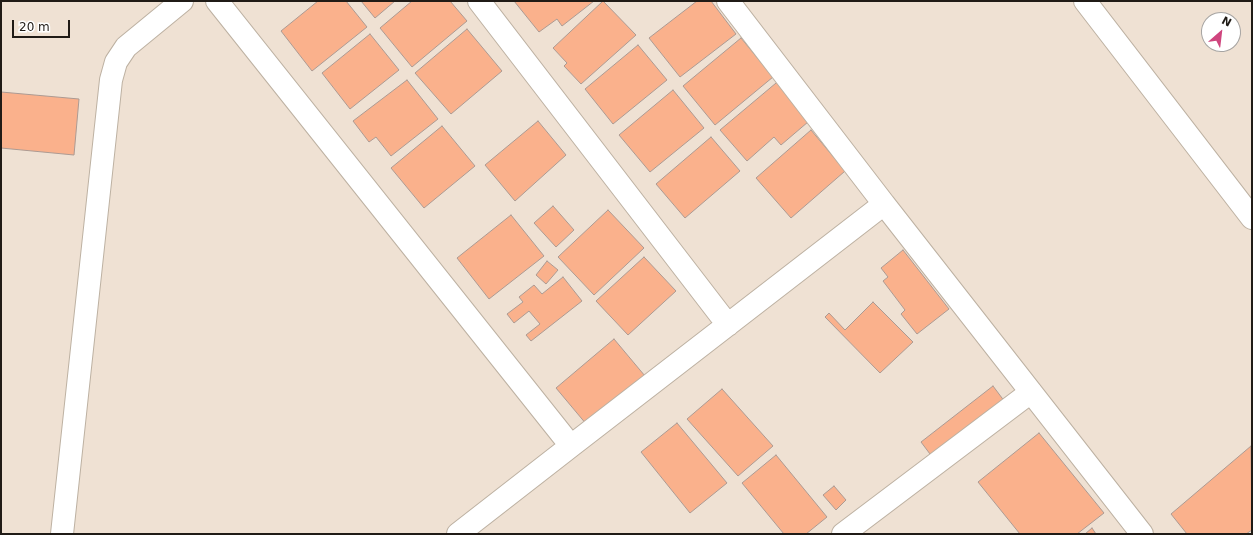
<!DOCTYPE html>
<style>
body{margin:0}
#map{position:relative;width:1253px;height:535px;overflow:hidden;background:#efe1d3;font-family:"DejaVu Sans",sans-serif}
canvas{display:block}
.frame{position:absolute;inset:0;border:2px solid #201b16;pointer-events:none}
.north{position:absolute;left:1201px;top:12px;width:40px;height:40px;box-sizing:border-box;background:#fff;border:1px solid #a6a4a2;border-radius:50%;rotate:28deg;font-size:11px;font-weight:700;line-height:16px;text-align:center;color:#201b16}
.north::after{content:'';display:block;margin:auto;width:14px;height:18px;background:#cf457e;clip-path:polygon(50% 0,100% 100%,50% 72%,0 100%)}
.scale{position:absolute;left:12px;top:20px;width:58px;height:18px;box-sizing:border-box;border:2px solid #201b16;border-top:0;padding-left:5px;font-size:12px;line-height:14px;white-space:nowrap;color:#201b16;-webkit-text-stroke:3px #fff;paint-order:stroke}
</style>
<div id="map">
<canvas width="1253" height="535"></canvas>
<div class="frame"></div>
<div class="north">N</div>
<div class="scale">20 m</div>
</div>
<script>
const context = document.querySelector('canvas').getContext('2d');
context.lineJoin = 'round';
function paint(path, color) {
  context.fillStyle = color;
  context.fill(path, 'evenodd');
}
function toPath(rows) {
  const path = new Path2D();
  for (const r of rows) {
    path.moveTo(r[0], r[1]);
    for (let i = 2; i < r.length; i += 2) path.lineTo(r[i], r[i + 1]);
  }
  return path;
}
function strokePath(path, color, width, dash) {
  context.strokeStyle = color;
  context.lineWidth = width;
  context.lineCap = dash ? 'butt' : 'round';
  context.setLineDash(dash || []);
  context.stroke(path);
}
const building = toPath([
 [318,1,346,1,367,27,312,71,281,31,318,1],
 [361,1,395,1,375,18,361,1],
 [412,1,450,1,467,21,412,67,380,28,412,1],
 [514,1,594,1,562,26,557,19,539,32,514,1],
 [603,1,636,35,581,84,564,66,567,63,553,48,603,1],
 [697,1,711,1,736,34,680,77,649,38,697,1],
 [467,29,502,71,451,114,415,73,467,29],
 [370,34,399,70,350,109,322,73,370,34],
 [741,38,773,77,715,125,683,86,741,38],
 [638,45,667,80,613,124,585,89,638,45],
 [782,78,815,116,781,145,774,137,747,161,720,130,782,78],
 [407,80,438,119,391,156,376,137,369,142,353,121,407,80],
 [673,90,704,128,650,172,619,135,673,90],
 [1,92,79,99,74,155,1,148,1,92],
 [538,121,566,155,515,201,485,165,538,121],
 [442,126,475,166,424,208,391,168,442,126],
 [811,130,841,166,852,165,791,218,756,178,811,130],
 [711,137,740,171,685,218,656,184,711,137],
 [553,206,574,230,556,247,534,223,553,206],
 [608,210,644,248,594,295,558,257,608,210],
 [511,215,544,256,489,299,457,258,511,215],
 [903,250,949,309,917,334,901,314,905,310,883,281,888,277,881,268,903,250],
 [644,257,676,291,628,335,596,301,644,257],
 [547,261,558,270,546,284,536,275,547,261],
 [563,277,582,301,531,341,526,335,540,324,529,311,514,323,507,314,523,302,519,297,534,285,542,294,563,277],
 [873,302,913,342,880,373,825,317,829,313,845,330,873,302],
 [614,339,645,376,587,425,556,388,614,339],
 [993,386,1008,406,936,462,921,442,993,386],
 [722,389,773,446,738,476,687,419,722,389],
 [677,423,727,483,690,513,641,452,677,423],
 [1039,433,1104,513,1077,534,1020,534,978,482,1039,433],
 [1251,446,1252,530,1246,534,1187,534,1171,514,1251,446],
 [776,455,827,517,806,534,784,534,742,483,776,455],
 [834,486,846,500,836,510,823,495,834,486],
 [1092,528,1096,534,1085,534,1092,528]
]);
const minor = toPath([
 [217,1,571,446,884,204,1142,534],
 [479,1,728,325],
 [728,1,884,204],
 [1085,1,1252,218],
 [62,534,111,80,116,62,126,47,182,1],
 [458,534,571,446],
 [843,534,1031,392]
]);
paint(building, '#fab18c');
strokePath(building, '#ac9a92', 1);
strokePath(minor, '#bdb1a2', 24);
strokePath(minor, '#fff', 22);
</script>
